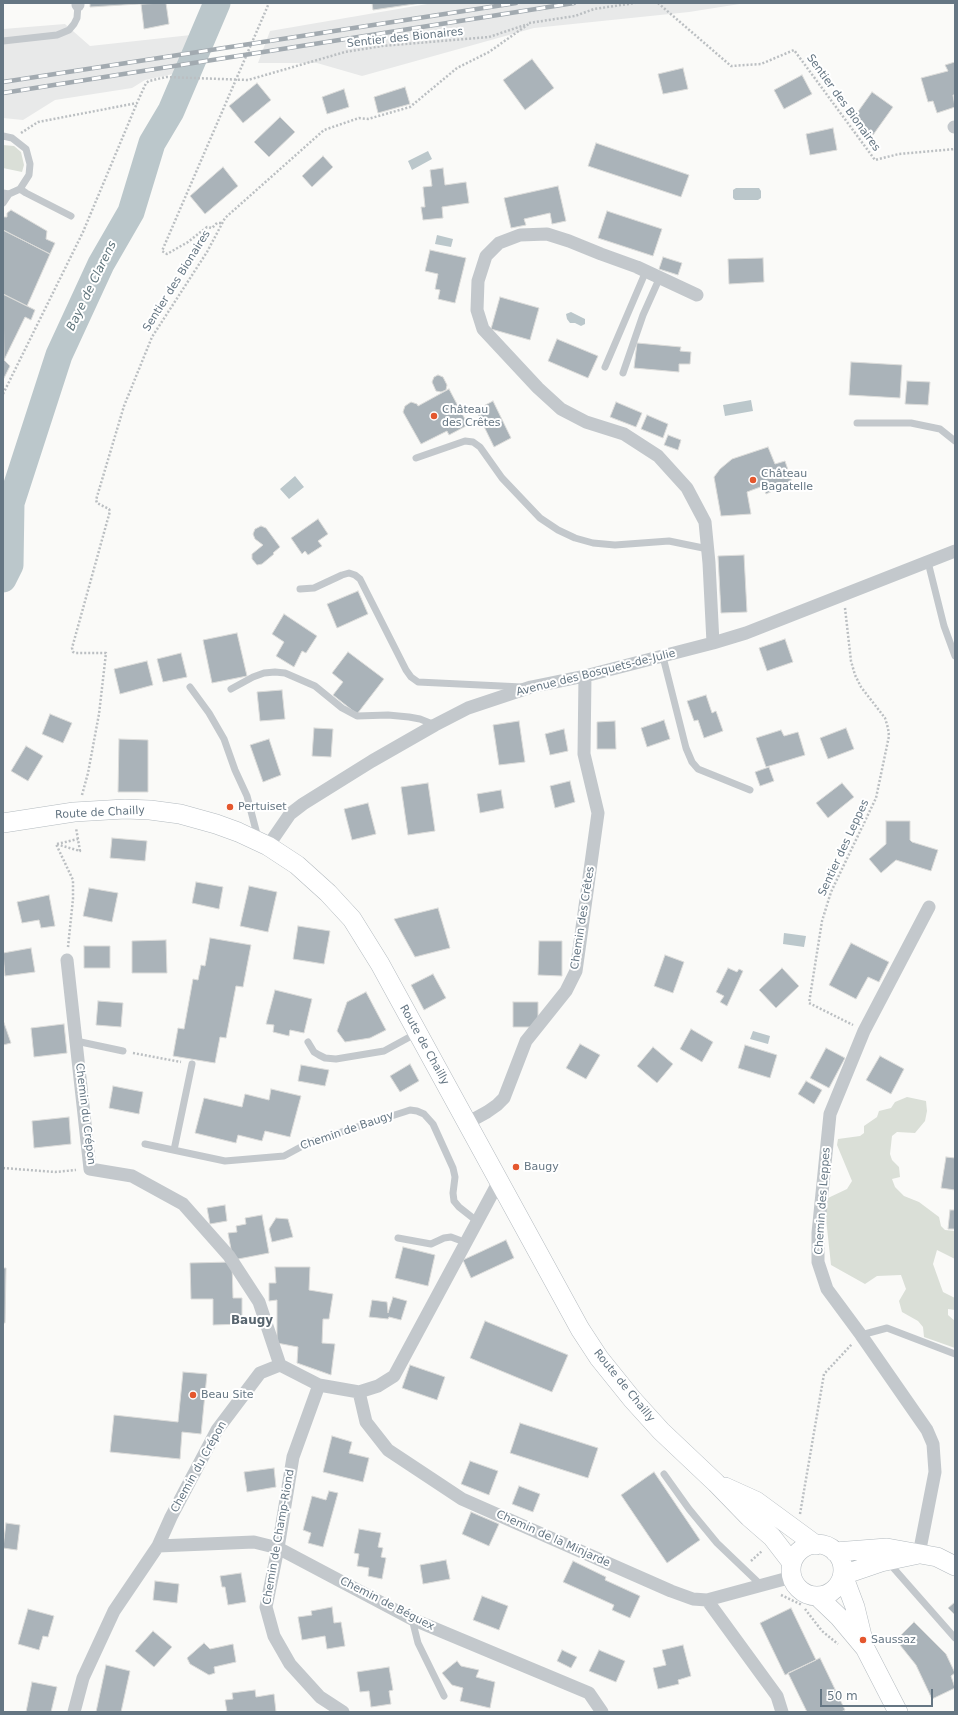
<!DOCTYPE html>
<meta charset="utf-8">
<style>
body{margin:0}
#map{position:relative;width:958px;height:1715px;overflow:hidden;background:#fafaf8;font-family:"DejaVu Sans",sans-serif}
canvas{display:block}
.frame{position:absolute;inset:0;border:4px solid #657683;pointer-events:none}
.scale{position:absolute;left:820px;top:1689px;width:113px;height:18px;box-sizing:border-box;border:2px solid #657683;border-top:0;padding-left:5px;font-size:12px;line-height:14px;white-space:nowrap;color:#657683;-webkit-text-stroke:3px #fff;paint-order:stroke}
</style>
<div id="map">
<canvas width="958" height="1715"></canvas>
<div class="frame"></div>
<div class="scale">50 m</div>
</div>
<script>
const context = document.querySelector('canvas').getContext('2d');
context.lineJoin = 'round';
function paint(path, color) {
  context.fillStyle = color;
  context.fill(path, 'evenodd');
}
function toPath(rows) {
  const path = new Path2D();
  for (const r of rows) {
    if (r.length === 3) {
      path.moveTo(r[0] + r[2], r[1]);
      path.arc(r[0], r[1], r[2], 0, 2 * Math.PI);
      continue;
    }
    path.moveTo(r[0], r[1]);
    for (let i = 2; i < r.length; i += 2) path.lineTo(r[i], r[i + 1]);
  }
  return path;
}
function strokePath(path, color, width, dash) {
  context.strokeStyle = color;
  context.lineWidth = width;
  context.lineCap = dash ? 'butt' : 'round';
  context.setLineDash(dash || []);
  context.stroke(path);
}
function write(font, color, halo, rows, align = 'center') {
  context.font = font + ' "DejaVu Sans",sans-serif';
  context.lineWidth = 4;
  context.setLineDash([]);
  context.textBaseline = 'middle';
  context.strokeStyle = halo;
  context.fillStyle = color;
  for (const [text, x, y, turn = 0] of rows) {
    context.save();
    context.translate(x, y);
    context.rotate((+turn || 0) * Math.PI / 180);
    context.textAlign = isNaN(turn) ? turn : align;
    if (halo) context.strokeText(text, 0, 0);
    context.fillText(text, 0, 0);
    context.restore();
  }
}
const built = toPath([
 [433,3,746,3,689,12,534,28,362,76,317,63,258,63,270,31],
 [65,24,90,46,191,35,173,74,145,80,132,88,55,100,23,120,3,118,3,29]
]);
const green = toPath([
 [3,145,14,146,21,152,24,165,22,172,3,168],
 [907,1097,926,1101,927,1111,925,1121,915,1133,897,1132,892,1136,890,1154,892,1160,899,1167,900,1177,892,1179,895,1187,904,1196,919,1202,939,1217,941,1226,945,1230,955,1231,955,1259,937,1250,933,1264,943,1292,955,1298,955,1310,948,1309,948,1315,955,1321,955,1348,924,1337,923,1327,918,1321,902,1312,899,1301,906,1289,901,1275,877,1276,865,1284,831,1265,825,1209,828,1198,847,1189,852,1181,837,1145,838,1139,860,1136,864,1133,864,1126,877,1117,879,1111,891,1108,895,1102]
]);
const water = toPath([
 [428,151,432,159,412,170,408,161],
 [736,188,759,188,761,191,761,198,758,200,735,200,733,198,733,190],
 [437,235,453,239,451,247,435,244],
 [571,312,585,319,585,324,581,326,575,323,570,323,567,319,566,314],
 [751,400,753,411,725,416,723,405],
 [295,476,304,487,289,499,280,489],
 [784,933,806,936,804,947,783,944],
 [753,1031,770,1036,768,1044,750,1039]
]);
const river = toPath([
 [3,579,10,565,11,503,59,355,101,264,131,212,152,143,171,111,217,3]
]);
const building = toPath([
 [90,3,155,3,90,7,90,3],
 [166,3,169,24,144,29,141,4,166,3],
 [372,3,421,3,373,10,372,3],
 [532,59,554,88,525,110,503,80,532,59],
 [955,62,955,95,953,95,955,107,937,113,933,101,928,102,921,78,948,71,945,65,955,62],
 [683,68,688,89,663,94,658,74,683,68],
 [802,75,812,94,784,109,774,90,802,75],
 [257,83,271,100,243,123,229,106,257,83],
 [405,87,410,104,378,113,374,97,405,87],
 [344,89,349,107,327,114,322,97,344,89],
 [872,92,893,107,873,135,852,120,872,92],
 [280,117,295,132,269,157,254,142,280,117],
 [833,128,837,150,810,155,806,134,833,128],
 [596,143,689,175,681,197,588,166,596,143],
 [323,156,333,167,312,187,302,176,323,156],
 [223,167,238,186,205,214,190,196,223,167],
 [443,168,445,185,466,182,469,203,442,207,443,218,423,220,421,207,425,207,423,187,432,186,430,170,443,168],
 [558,186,566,221,552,224,550,213,524,219,526,225,511,228,504,198,558,186],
 [11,210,47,231,46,239,55,243,50,254,3,230,3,217,7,217,7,213,11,210],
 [607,211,662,229,653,256,598,238,607,211],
 [3,230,50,254,27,306,3,294,3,230],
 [430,250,466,258,455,303,438,299,440,290,435,289,438,274,425,271,430,250],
 [663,257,682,263,678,275,659,269,663,257],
 [763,258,764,282,729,284,728,259,763,258],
 [3,294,35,310,31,320,25,317,4,360,3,294],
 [500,297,539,308,530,340,491,329,500,297],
 [557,339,598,356,588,378,548,361,557,339],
 [637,343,681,347,680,351,691,352,690,364,679,364,679,372,634,368,637,343],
 [3,359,10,366,3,380,3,359],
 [851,362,902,365,900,398,849,395,851,362],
 [438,375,443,377,447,385,446,390,441,392,436,391,432,382,434,377,438,375],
 [907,381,930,382,928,405,905,404,907,381],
 [449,389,468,425,449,435,447,431,421,444,403,412,405,406,411,402,417,404,418,406,449,389],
 [493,401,511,438,494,447,476,410,493,401],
 [616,402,642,413,636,427,610,417,616,402],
 [647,415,668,424,663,438,641,429,647,415],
 [668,435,681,440,678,450,664,445,668,435],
 [768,447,775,464,785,461,792,482,766,494,763,486,747,492,751,514,721,516,714,477,720,469,732,459,768,447],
 [318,519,328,534,318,541,322,546,308,555,305,551,302,554,291,538,318,519],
 [261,526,266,528,280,547,273,553,274,554,262,564,257,565,252,559,252,554,263,545,255,539,253,534,255,529,261,526],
 [744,555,747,612,721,613,718,556,744,555],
 [358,591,368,614,337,628,327,604,358,591],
 [284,614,317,636,306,653,302,651,294,667,276,656,284,642,272,634,284,614],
 [237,633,247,676,212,683,203,640,237,633],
 [785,639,793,662,767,671,759,648,785,639],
 [348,652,384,679,357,714,333,695,343,682,332,673,348,652],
 [181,653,187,677,163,682,157,659,181,653],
 [147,661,153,685,120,694,114,669,147,661],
 [282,690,285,719,260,721,257,692,282,690],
 [706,695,712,713,716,711,723,731,704,738,698,720,694,721,687,701,706,695],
 [50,714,72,723,63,743,42,734,50,714],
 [664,720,670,739,647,747,641,728,664,720],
 [519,721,525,762,499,765,493,725,519,721],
 [615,721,616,749,597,749,597,722,615,721],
 [314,728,333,729,331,757,312,756,314,728],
 [846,728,854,749,828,759,820,738,846,728],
 [564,729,568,751,550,755,545,734,564,729],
 [781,730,784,736,798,732,805,755,766,767,756,738,781,730],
 [119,739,148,740,148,792,118,792,119,739],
 [269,739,281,775,263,782,250,745,269,739],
 [26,746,43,756,28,781,11,771,26,746],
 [769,767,774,781,760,786,755,772,769,767],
 [570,781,575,802,555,808,550,786,570,781],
 [428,783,435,831,408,835,401,787,428,783],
 [842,783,854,797,828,818,816,803,842,783],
 [501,790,504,808,480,813,477,794,501,790],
 [368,803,376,834,352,840,344,809,368,803],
 [886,821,910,821,910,840,912,842,938,850,931,871,896,860,881,873,869,859,886,844,886,821],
 [112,838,147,841,145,861,110,858,112,838],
 [196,882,223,887,219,909,192,903,196,882],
 [249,886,277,892,268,932,240,926,249,886],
 [89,888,118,893,112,922,83,916,89,888],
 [49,895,55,926,41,928,39,920,22,923,17,902,49,895],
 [438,908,450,948,415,957,394,919,438,908],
 [298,926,330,931,324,964,293,959,298,926],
 [210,938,251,945,243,987,236,986,226,1038,220,1037,215,1063,173,1056,178,1028,184,1029,193,979,198,980,201,965,205,966,210,938],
 [166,940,167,973,132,973,132,941,166,940],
 [539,941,562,941,562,976,538,975,539,941],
 [851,943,889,962,879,982,868,977,856,999,829,985,851,943],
 [84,946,110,946,110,968,84,968,84,946],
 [31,948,35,972,5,976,3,953,31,948],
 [665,955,684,962,673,993,654,986,665,955],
 [728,968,737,972,739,969,743,971,727,1006,720,1002,724,996,716,992,728,968],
 [782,968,799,986,776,1008,759,990,782,968],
 [433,974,446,998,424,1010,411,985,433,974],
 [275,990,312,999,304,1033,290,1030,289,1036,273,1032,274,1025,266,1024,275,990],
 [366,992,386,1030,370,1038,345,1042,337,1031,347,1002,366,992],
 [98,1001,123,1003,121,1027,96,1025,98,1001],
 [513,1002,538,1002,538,1027,513,1027,513,1002],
 [3,1020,11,1043,3,1045,3,1020],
 [64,1024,67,1053,34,1057,31,1028,64,1024],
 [691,1029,713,1042,702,1062,680,1049,691,1029],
 [580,1044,600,1055,586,1079,566,1068,580,1044],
 [745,1045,777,1055,770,1078,738,1068,745,1045],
 [653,1047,673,1064,657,1083,637,1066,653,1047],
 [826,1048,845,1058,829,1088,810,1078,826,1048],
 [880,1056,904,1069,891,1094,866,1080,880,1056],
 [410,1064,419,1081,400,1092,390,1076,410,1064],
 [301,1065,329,1070,325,1086,298,1081,301,1065],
 [806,1081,822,1090,814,1104,798,1094,806,1081],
 [113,1086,143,1092,139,1114,109,1108,113,1086],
 [271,1089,301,1096,290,1137,265,1131,262,1141,238,1135,236,1143,195,1133,204,1098,242,1107,245,1094,269,1100,271,1089],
 [69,1117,71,1144,34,1148,32,1121,69,1117],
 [946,1157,955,1158,955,1190,941,1188,946,1157],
 [225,1205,227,1221,210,1224,207,1208,225,1205],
 [950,1210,955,1210,955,1229,948,1229,950,1210],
 [262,1215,269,1253,233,1260,228,1233,237,1232,236,1226,246,1224,245,1218,262,1215],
 [276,1218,288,1219,293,1237,272,1242,269,1229,276,1218],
 [506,1240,514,1258,471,1278,463,1260,506,1240],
 [403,1247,435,1255,428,1286,395,1278,403,1247],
 [232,1262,233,1298,242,1298,242,1324,213,1325,213,1299,191,1299,190,1263,232,1262],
 [275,1267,310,1267,309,1290,333,1294,329,1319,323,1319,322,1343,335,1344,331,1375,297,1363,298,1347,277,1343,277,1300,269,1301,269,1283,276,1283,275,1267],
 [3,1268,6,1268,5,1323,3,1323,3,1268],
 [393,1297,407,1301,401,1320,389,1317,388,1319,369,1317,372,1300,387,1302,388,1313,393,1297],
 [485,1321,568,1355,552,1392,470,1358,485,1321],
 [410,1365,445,1377,437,1400,402,1388,410,1365],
 [183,1372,207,1374,201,1434,182,1432,180,1459,110,1452,114,1415,178,1422,183,1372],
 [520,1423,598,1448,588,1478,510,1453,520,1423],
 [332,1436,352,1442,349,1453,369,1458,363,1482,323,1472,332,1436],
 [470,1461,498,1471,489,1495,461,1484,470,1461],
 [274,1468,276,1487,247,1492,244,1472,274,1468],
 [654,1472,700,1540,667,1563,621,1495,654,1472],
 [519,1486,540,1494,533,1512,512,1504,519,1486],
 [329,1491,338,1493,323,1547,308,1543,311,1533,303,1530,312,1496,326,1500,329,1491],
 [471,1512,499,1524,489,1546,462,1534,471,1512],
 [6,1523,20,1525,17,1550,3,1548,6,1523],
 [359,1529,381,1533,378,1547,383,1548,381,1557,386,1558,382,1579,368,1576,369,1568,357,1566,359,1554,354,1553,359,1529],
 [446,1560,450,1579,423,1584,420,1565,446,1560],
 [573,1561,606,1577,605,1580,640,1596,630,1618,612,1610,614,1605,563,1582,573,1561],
 [241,1573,246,1602,228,1605,225,1587,222,1587,220,1576,241,1573],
 [155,1581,179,1584,177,1603,153,1600,155,1581],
 [482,1596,508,1606,499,1630,473,1620,482,1596],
 [955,1602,955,1615,948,1608,955,1602],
 [332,1607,334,1623,341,1622,345,1646,327,1649,325,1636,302,1640,298,1617,312,1615,311,1611,332,1607],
 [791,1608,816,1660,785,1675,760,1623,791,1608],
 [28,1609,54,1616,48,1637,43,1636,39,1650,18,1644,28,1609],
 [914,1622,946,1654,955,1673,951,1676,955,1688,932,1699,916,1665,896,1640,914,1622],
 [153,1631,172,1647,154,1667,135,1651,153,1631],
 [204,1643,210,1649,233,1644,236,1662,214,1667,215,1673,209,1675,190,1664,187,1658,204,1643],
 [683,1645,691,1676,678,1680,679,1684,658,1689,653,1668,666,1665,662,1650,683,1645],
 [562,1650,577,1657,571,1668,557,1661,562,1650],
 [599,1650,625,1661,616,1682,589,1671,599,1650],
 [820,1658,845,1710,841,1712,807,1712,788,1673,820,1658],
 [457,1661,461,1666,479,1670,476,1677,495,1682,490,1708,460,1701,463,1688,452,1685,442,1673,457,1661],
 [106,1665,130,1671,121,1712,96,1712,106,1665],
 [389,1667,393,1690,389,1691,391,1704,371,1707,369,1691,360,1692,357,1672,389,1667],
 [32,1682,57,1687,51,1712,26,1712,32,1682],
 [255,1690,256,1697,274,1694,276,1712,227,1712,225,1700,233,1699,232,1693,255,1690]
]);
const path = toPath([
 [658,3,731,66,761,64,794,50,875,160,899,154,955,149],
 [529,23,575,16,594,9,635,3],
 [21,133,38,122,137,103,146,83,149,81,166,77,248,80,345,52,382,46,489,37,525,25],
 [221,223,217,223,212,228,207,227,188,242,167,254,162,251,269,3],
 [3,394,83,232,137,103],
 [845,608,851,661,855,675,861,687,885,718,888,728,889,736,876,798,831,892,822,921,809,1003,853,1025],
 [82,795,88,773,99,714,106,653,76,653,73,652,72,648,110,511,109,509,97,503,96,500,124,406,152,337,207,252,225,218,324,130,359,118,368,119,410,107,457,68,489,52,530,23],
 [57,844,78,839],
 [68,947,73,899,73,880,56,844,80,851,76,828],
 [133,1053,181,1062],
 [3,1168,55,1172,76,1170],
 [800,1514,824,1374,852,1344],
 [751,1561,762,1551],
 [781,1595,802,1605],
 [805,1609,822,1631,838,1644]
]);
const lane = toPath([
 [3,41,57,35,69,30,74,24,77,18,78,5],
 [3,136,12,138,26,149,30,164,29,175,20,189,9,194,3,193],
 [20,189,26,193,71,216],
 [3,203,9,194],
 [605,367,646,271],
 [623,373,643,315,660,277],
 [857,423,911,423,940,429,955,441],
 [416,458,465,441,473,442,480,447,502,478,540,518,558,530,575,538,593,543,615,545,669,541,708,549],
 [928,562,944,626,955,656],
 [300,589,314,588,342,575,349,573,355,575,360,579,406,670,411,677,418,682,522,687],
 [663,657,686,748,692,762,698,769,750,790],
 [190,687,209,713,224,739,235,770,247,796,258,838],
 [231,689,253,677,264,673,275,672,285,673,315,686,342,708,357,716,388,715,409,717,420,719,435,725],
 [76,1041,123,1051],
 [308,1042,314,1052,319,1055,325,1058,336,1059,384,1051,417,1033],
 [145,1144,225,1161,284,1156,310,1142,404,1112,410,1110,417,1111,424,1114,433,1124,453,1168,455,1177,453,1193,454,1201,459,1207,478,1222],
 [174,1150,192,1064],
 [398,1238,431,1244,444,1238,451,1237,467,1243],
 [861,1335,887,1328,955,1354],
 [664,1474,689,1509,717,1543,762,1586],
 [889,1563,955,1638],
 [412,1619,418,1643,444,1696]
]);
const street = toPath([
 [78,5,78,3],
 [954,127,955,127],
 [697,295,637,267,601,254,569,241,547,234,520,235,499,243,486,256,478,281,477,310,483,329,538,388,561,409,586,422,624,434,658,456,687,488,705,522,709,563,713,643],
 [268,846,290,814,303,804,372,761,435,725,468,708,531,687,585,676,713,643,746,633,955,551],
 [67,960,90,1169,132,1176,183,1204,229,1256,259,1302,280,1365,260,1373,217,1430,171,1517,158,1546,114,1611,83,1678,74,1712],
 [467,1123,487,1112,497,1105,504,1098,526,1041,566,991,576,971,598,813,584,754,585,676],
 [280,1365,319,1385,359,1392,378,1386,394,1376,499,1181],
 [319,1385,293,1457,278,1548,266,1607,274,1636,290,1664,320,1697,343,1712],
 [359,1392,366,1422,388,1450,462,1499,671,1591,693,1599,707,1600,792,1577],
 [158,1546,254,1542,278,1548,412,1619,589,1693,602,1712],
 [919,1554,935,1472,933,1444,927,1430,861,1335,827,1289,818,1262,818,1233,830,1114,864,1031,929,907],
 [707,1600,777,1696,782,1712]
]);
const secondary = toPath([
 [3,823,74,812,125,809,150,810,180,814,216,824,238,832,268,846,297,865,328,893,352,919,380,964,580,1329,599,1358,632,1399,661,1431,716,1483,749,1517,772,1537,792,1563],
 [725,1487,756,1501,816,1545],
 [817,1570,26],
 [835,1552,887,1548,937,1557,955,1566],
 [817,1596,839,1617,865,1648,898,1712],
 [865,1648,855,1607,843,1575,881,1562,919,1554]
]);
const rail = toPath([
 [3,82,516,3],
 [3,93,574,3]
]);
const markers = [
 [434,416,4,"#e4572e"],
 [753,480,4,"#e4572e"],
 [230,807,4,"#e4572e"],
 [516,1167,4,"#e4572e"],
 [193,1395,4,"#e4572e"],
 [863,1640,4,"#e4572e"]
];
const streetNames = [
 ["Sentier des Bionaires",405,38,-6],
 ["Sentier des Bionaires",843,103,54],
 ["Sentier des Bionaires",177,281,-58],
 ["Avenue des Bosquets-de-Julie",596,673,-14],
 ["Route de Chailly",100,813,-3],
 ["Sentier des Leppes",844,848,-65],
 ["Chemin des Crêtes",583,918,-81],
 ["Route de Chailly",424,1045,61],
 ["Chemin du Crépon",85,1114,83],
 ["Chemin de Baugy",347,1131,-19],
 ["Chemin des Leppes",823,1201,-86],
 ["Route de Chailly",624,1386,51],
 ["Chemin du Crépon",199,1467,-61],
 ["Chemin de Champ-Riond",279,1537,-80],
 ["Chemin de la Minjarde",553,1539,24],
 ["Chemin de Béguex",387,1604,27]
];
const poiNames = [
 ["Château",442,410],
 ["des Crêtes",442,423],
 ["Château",761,474],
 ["Bagatelle",761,487],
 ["Pertuiset",238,807],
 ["Baugy",524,1167],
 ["Beau Site",201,1395],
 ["Saussaz",871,1640]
];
const waterNames = [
 ["Baye de Clarens",92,286,-64]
];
const neighbourhoodNames = [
 ["Baugy",252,1321]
];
paint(built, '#e8e9e9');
paint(green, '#dadfd7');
paint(water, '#bbc7cb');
strokePath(river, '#bbc7cb', 27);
paint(building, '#aab3b9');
strokePath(building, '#dcdcda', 1);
strokePath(secondary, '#b3babf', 20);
strokePath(path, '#bbbfc2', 2.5, [2, 2]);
strokePath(lane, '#c3c8cc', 7);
strokePath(street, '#c3c8cc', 13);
strokePath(secondary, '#fff', 19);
strokePath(rail, '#a2aab0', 4.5);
strokePath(rail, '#fff', 3, [9]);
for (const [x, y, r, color] of markers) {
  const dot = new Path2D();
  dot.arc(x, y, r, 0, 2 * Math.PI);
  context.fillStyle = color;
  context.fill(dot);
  strokePath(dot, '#fff', 1.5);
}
write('11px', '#657683', '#fff', streetNames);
write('11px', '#657683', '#fff', poiNames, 'left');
write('italic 12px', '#60757c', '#fff', waterNames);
write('bold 12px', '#57646e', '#fff', neighbourhoodNames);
</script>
